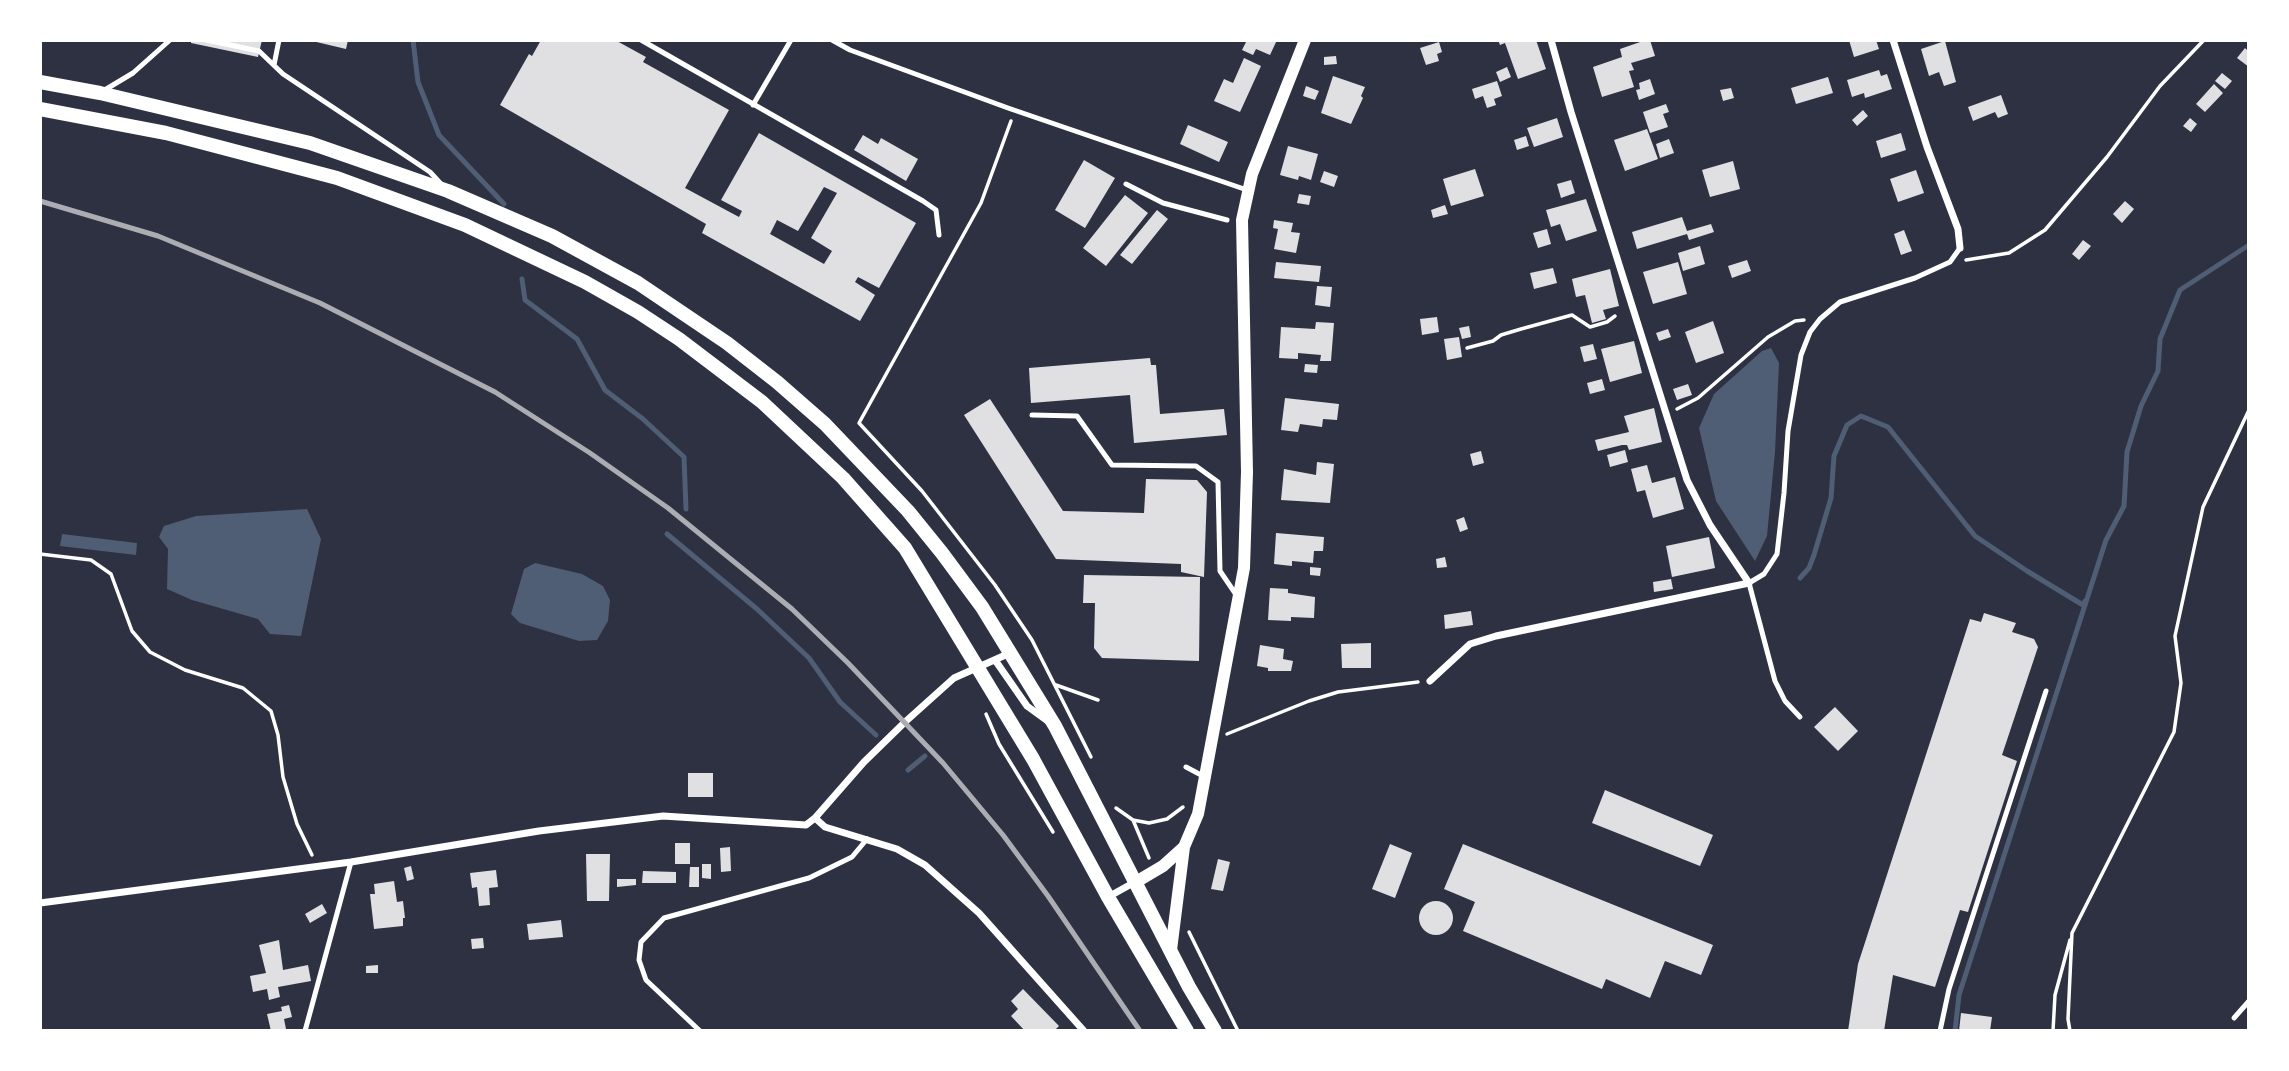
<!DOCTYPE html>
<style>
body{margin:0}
#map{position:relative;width:2289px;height:1071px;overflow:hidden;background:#2d3142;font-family:"Zilla Slab",serif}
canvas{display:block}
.frame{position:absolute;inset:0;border:42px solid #fff;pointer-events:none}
</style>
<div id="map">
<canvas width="2289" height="1071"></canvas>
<div class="frame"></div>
</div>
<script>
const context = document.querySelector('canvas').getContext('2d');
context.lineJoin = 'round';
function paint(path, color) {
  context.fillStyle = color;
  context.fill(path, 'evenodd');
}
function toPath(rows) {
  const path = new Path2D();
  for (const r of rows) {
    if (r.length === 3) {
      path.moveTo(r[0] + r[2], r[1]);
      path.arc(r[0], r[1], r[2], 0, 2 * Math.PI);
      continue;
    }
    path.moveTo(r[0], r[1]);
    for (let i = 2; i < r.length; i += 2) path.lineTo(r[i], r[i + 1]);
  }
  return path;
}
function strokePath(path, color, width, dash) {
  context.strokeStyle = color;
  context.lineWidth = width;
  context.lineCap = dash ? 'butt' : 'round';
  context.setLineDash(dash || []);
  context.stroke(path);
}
const water = toPath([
 [1771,348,1779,363,1775,452,1767,536,1755,561,1716,501,1699,428,1714,394,1762,351],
 [307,509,321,539,301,636,270,634,258,619,192,600,167,589,168,549,159,537,164,526,196,516],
 [62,534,137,543,136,555,60,546],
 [535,563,582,574,603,586,610,600,608,621,597,640,579,641,520,623,511,614,524,569]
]);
const stream = toPath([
 [413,40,418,82,439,135,504,204],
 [522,279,525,300,577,339,605,390,643,419,684,457,686,509],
 [667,534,757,609,809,658,840,702,876,735],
 [1800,578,1809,568,1814,555,1831,498,1834,456,1847,425,1861,416,1888,427,1975,536,2027,571,2083,605,2085,601],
 [908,770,925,756],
 [1955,1031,1959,995,2106,540,2124,506,2127,452,2141,406,2158,371,2160,339,2180,290,2249,245]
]);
const building = toPath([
 [191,40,262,40,258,57,191,43],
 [308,40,348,40,346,49],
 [541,40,615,40,646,57,643,62,729,110,685,188,739,217,742,211,721,200,759,133,916,223,879,288,858,277,855,282,875,295,860,321,702,233,706,224,500,105,529,54,532,56],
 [824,187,837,193,811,238,832,251,824,264,770,234,777,220,798,231],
 [1247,40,1277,40,1270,55,1256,49,1253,55,1242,50],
 [1498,40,1536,40,1546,69,1518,79,1505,43,1500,45],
 [1646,40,1650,40,1655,56,1631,63,1634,70,1629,71,1634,87,1602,97,1593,67,1622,57,1620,49],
 [1849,40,1876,40,1879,49,1854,57],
 [1945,41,1956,82,1944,86,1939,72,1929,76,1921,49],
 [1439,42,1442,52,1437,54,1439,61,1426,65,1420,48],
 [2245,48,2249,52,2249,67,2237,58],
 [1336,56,1337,64,1324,65,1324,57],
 [1244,58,1261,66,1240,112,1214,101,1224,79,1233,83],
 [1507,67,1511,77,1500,82,1496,72],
 [1879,70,1881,76,1887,74,1892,89,1865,98,1864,93,1852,97,1847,80],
 [2222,73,2232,81,2225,89,2215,81],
 [1333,76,1365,87,1361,96,1363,98,1351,124,1321,113],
 [1828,77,1833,93,1796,104,1791,88],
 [1650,79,1655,94,1639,100,1636,90,1640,89,1639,83],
 [1497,81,1502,96,1494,99,1496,105,1487,108,1483,96,1475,99,1472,89],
 [2214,84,2223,93,2205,112,2196,104],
 [1306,86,1319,91,1315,100,1303,96],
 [1731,88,1734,98,1723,101,1720,90],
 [2001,95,2008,114,1998,118,1995,112,1973,121,1968,107],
 [1666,104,1669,112,1663,114,1668,127,1650,133,1643,112],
 [1863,110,1868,116,1857,126,1852,120],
 [1557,118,1563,137,1534,147,1527,128],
 [2190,118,2197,124,2191,132,2183,126],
 [1188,125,1228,142,1219,162,1180,144],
 [1647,129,1658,159,1625,171,1614,140],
 [1901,133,1906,150,1881,158,1876,141],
 [863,135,878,144,881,138,918,159,906,181,854,150],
 [1526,136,1529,146,1517,150,1514,140],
 [1669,139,1674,153,1660,158,1656,144],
 [1288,146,1318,154,1311,180,1299,176,1298,180,1280,175],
 [1084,160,1115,178,1085,228,1055,210],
 [1733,161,1740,189,1710,197,1702,170],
 [1475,169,1484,196,1451,206,1443,179],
 [1916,170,1924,193,1898,202,1890,179],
 [1324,171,1338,176,1334,187,1320,182],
 [1571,180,1575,193,1561,198,1557,184],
 [1299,194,1311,196,1309,205,1297,203],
 [1125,195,1148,213,1106,266,1083,248],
 [1586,199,1597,231,1566,241,1560,224,1551,227,1546,210],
 [2125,201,2134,209,2122,223,2113,214],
 [1445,205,1448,214,1433,218,1431,210],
 [1157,210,1168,219,1132,264,1120,255],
 [1682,217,1687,231,1711,224,1714,232,1689,240,1687,234,1637,249,1632,232],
 [1274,220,1293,223,1291,232,1300,233,1296,253,1274,249,1278,229,1273,228],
 [1547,229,1551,244,1538,248,1533,233],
 [1904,230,1912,251,1901,255,1894,234],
 [2083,240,2091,246,2079,260,2072,254],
 [1700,246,1705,264,1683,271,1678,253],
 [1747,260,1751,271,1732,278,1728,266],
 [1276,262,1321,266,1319,282,1274,278],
 [1678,262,1687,294,1653,304,1643,272],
 [1553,268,1557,283,1534,289,1530,273],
 [1610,269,1619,306,1603,310,1606,319,1592,323,1585,295,1576,297,1572,279],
 [1317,286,1332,287,1330,307,1315,305],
 [1437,317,1439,332,1422,335,1420,319],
 [1713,321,1724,353,1696,363,1685,332],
 [1316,322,1334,323,1331,361,1320,361,1321,355,1298,353,1298,359,1279,358,1281,327,1315,329],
 [1469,326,1471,337,1462,339,1459,328],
 [1668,329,1671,337,1659,341,1656,333],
 [1459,337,1462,357,1447,360,1444,339],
 [1634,341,1642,373,1610,382,1601,349],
 [1593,344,1597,359,1584,362,1580,347],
 [1150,358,1151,365,1156,365,1160,414,1224,409,1227,435,1134,443,1130,395,1031,403,1029,368],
 [1305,364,1318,365,1317,373,1304,372],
 [1602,379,1605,390,1590,394,1587,383],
 [1688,384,1692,395,1677,400,1673,389],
 [1285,398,1339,404,1337,420,1323,419,1322,427,1300,424,1298,432,1281,430],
 [990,399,1063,511,1144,513,1146,479,1197,480,1207,492,1204,577,1181,572,1181,564,1056,559,964,415],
 [1654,408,1662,442,1629,450,1627,445,1622,445,1598,451,1595,440,1629,432,1624,416],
 [1625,450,1628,462,1610,467,1607,455],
 [1481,451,1484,463,1473,466,1470,454],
 [1317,462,1334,464,1330,503,1281,500,1284,469,1316,475],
 [1647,465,1652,483,1675,477,1684,509,1653,518,1645,490,1637,492,1631,469],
 [1464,517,1468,529,1460,532,1456,520],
 [1276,533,1324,537,1323,551,1314,551,1313,563,1292,561,1292,566,1274,564],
 [1709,537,1715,568,1672,577,1666,546],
 [1445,557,1447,567,1437,568,1436,559],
 [1310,567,1321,568,1320,576,1310,575],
 [1084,575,1200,577,1199,661,1102,658,1094,648,1095,603,1083,603],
 [1671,579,1673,589,1654,592,1653,582],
 [1270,588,1288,589,1288,593,1315,597,1314,618,1291,617,1291,621,1268,620],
 [1471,611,1473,625,1445,629,1444,615],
 [1984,613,2016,623,2012,632,2034,639,2038,647,2002,755,2017,761,1968,912,1960,910,1935,987,1893,975,1884,1031,1848,1031,1858,964,1970,619,1981,622],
 [1371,643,1371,668,1342,668,1341,644],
 [1260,645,1284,649,1283,659,1293,661,1291,671,1268,671,1268,668,1257,666],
 [1835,707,1858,731,1838,751,1814,727],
 [688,773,713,773,713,797,688,797],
 [1605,790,1713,835,1700,866,1592,823],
 [675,843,690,843,690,864,675,864],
 [1390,844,1412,853,1395,898,1372,889],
 [1463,844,1713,945,1701,975,1665,961,1650,998,1606,979,1602,989,1463,931,1475,902,1444,889],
 [730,847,731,871,721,872,720,848],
 [586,854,610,854,609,901,587,901],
 [1218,859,1230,862,1223,891,1211,889],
 [702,864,711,864,711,879,702,878],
 [411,866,414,879,407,881,404,868],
 [690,867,699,867,699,887,689,887],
 [496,870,498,887,489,888,490,905,479,906,477,887,472,888,470,873],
 [643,871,676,872,676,883,642,883],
 [617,879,636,879,636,885,617,887],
 [394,881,397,902,403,901,405,918,403,918,403,926,374,929,370,894,375,894,374,884],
 [1436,918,17],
 [322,904,327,913,310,923,305,914],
 [561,920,563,937,529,940,527,924],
 [483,938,484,948,472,949,471,939],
 [279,940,283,970,308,965,311,981,278,987,280,997,269,1000,267,989,253,992,250,976,266,973,259,945],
 [378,965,378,973,366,973,366,966],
 [1023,989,1059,1026,1054,1031,1025,1031,1011,1016,1018,1009,1011,1001],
 [289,1005,292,1017,284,1019,286,1029,271,1031,267,1014,282,1011,281,1007],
 [1961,1013,1992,1017,1990,1031,1959,1031]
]);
const path = toPath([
 [1011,121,981,203,859,423,922,491,995,585,1032,640,1091,757],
 [1966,260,2009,253,2045,230,2107,157,2160,86,2204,40],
 [1467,348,1493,341,1501,335,1521,329,1572,315,1590,327,1607,322,1615,316],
 [1677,409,1698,398,1768,337,1795,321,1804,320],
 [40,554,91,560,111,574,132,631,150,652,185,670,243,688,271,711,278,735,283,777,297,824,312,855],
 [1056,685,1098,700],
 [986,714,999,744,1053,832],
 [1227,734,1309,701,1338,692,1418,682],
 [1116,808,1133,820,1149,823,1167,819,1183,807],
 [1133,820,1149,858],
 [1189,932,1238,1031],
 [2053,1031,2055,995,2070,940],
 [2070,1031,2068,1019,2072,933,2174,732,2181,683,2175,636,2203,507,2249,410]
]);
const service = toPath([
 [206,40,259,51,283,74,430,172,441,184],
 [641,40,923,201,936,210,939,235],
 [832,40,850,50,1008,108,1247,190],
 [274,65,279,40],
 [103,91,133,73,170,40],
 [753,105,791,40],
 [1126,184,1163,203,1227,220],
 [1032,415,1077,416,1112,465,1196,466,1218,482,1220,571,1237,596],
 [1800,717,1785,701,1775,681,1749,583,1764,574,1777,554,1784,493,1788,431,1801,355,1810,332,1820,319,1840,302,1915,278,1950,262,1960,248],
 [1186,767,1203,776],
 [2234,1018,2249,1001],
 [305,1031,351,862],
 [700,1031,646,980,639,960,641,942,664,918,809,878,852,857,867,839],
 [1940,1031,1949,989,2046,691]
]);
const minor = toPath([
 [1893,40,1927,147,1958,229,1960,248],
 [995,660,1027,706,1049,722],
 [1430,681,1470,644,1496,636,1749,583,1710,525,1687,480,1571,112,1551,40],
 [815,818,825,827,897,849,925,865,979,913,1084,1031],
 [1108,897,1135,882],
 [40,903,351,862,539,831,663,816,806,825,815,818,864,762,905,722,954,678,1010,653]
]);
const tertiary = toPath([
 [1136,882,1163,866,1184,847,1198,814,1244,568,1247,472,1242,220,1252,174,1305,40],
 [1171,950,1184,847]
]);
const secondary = toPath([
 [40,82,100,93,310,143,448,191,552,236,638,283,727,343,777,382,825,424,908,511,942,553,982,607,1055,726,1189,987,1215,1031],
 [40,109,166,133,337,178,465,225,585,282,638,312,679,339,762,402,843,478,905,548,1033,759,1108,897,1187,1031]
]);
const rail = toPath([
 [40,201,158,236,320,303,495,392,590,453,668,508,792,609,848,663,943,763,1003,835,1048,896,1140,1031]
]);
paint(water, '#4f5d75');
strokePath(stream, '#4f5d75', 5);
paint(building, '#e0e0e3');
strokePath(path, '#fff', 3.5);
strokePath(service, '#fff', 5);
strokePath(minor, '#fff', 7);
strokePath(tertiary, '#fff', 12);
strokePath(secondary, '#fff', 14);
strokePath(rail, '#abadb3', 5);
</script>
